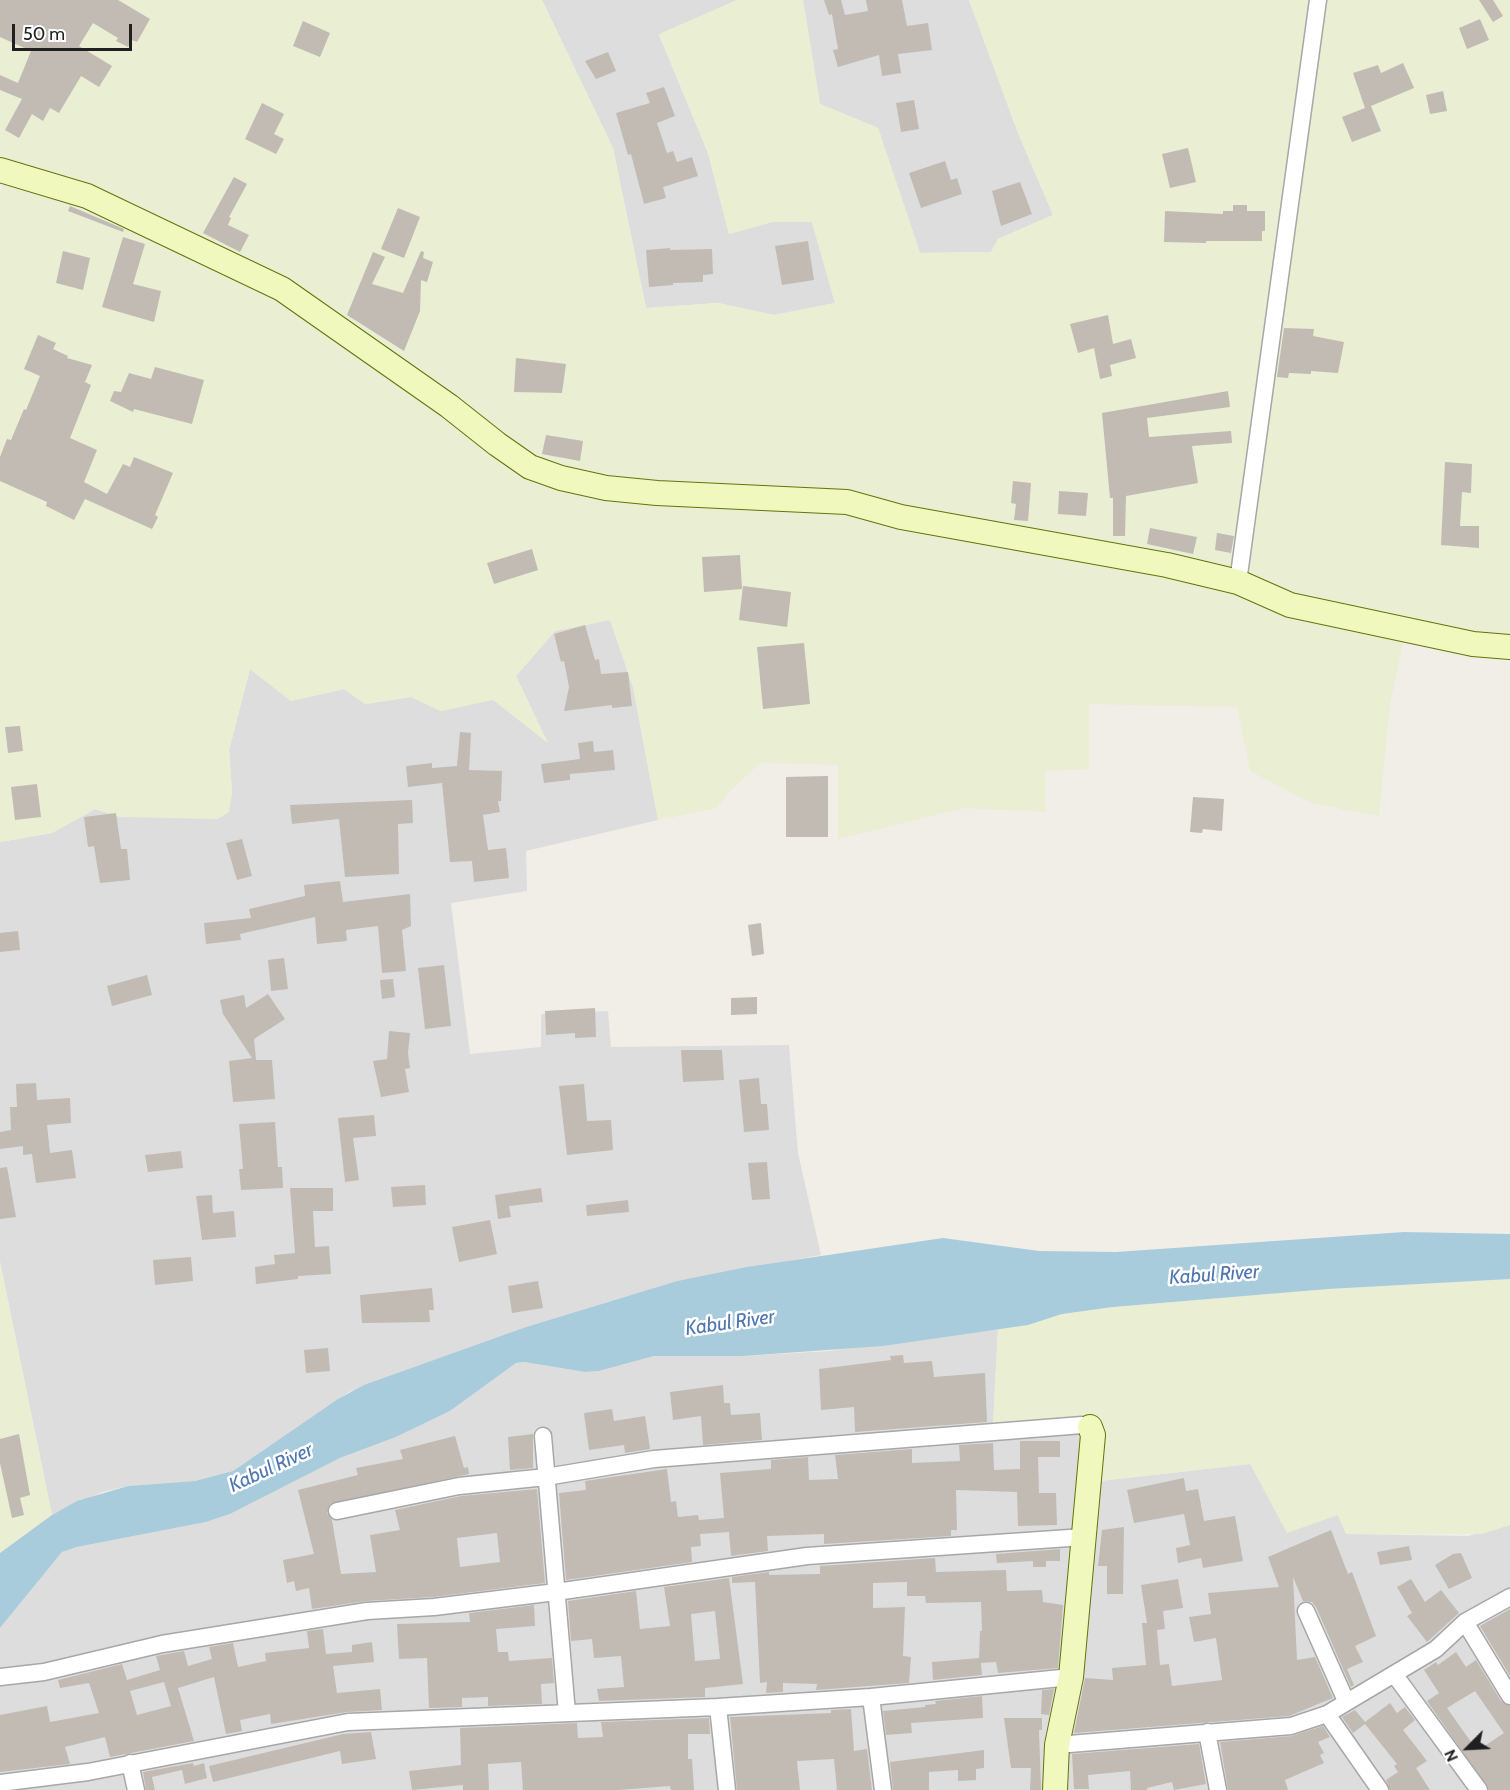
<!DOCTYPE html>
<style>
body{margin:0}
#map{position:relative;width:1510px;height:1790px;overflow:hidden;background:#f0eee7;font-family:Cabin,sans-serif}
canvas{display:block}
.north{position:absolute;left:1438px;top:1718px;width:60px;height:60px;-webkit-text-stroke:4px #fff;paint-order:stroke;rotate:246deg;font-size:16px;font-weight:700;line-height:24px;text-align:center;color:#202020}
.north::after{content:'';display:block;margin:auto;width:21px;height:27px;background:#202020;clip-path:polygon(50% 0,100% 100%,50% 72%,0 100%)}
.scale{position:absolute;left:12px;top:24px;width:120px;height:27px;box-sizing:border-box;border:3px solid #202020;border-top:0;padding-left:8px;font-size:18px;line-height:21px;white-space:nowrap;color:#202020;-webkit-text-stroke:4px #fff;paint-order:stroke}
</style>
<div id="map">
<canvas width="1510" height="1790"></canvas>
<div class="north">N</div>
<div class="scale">50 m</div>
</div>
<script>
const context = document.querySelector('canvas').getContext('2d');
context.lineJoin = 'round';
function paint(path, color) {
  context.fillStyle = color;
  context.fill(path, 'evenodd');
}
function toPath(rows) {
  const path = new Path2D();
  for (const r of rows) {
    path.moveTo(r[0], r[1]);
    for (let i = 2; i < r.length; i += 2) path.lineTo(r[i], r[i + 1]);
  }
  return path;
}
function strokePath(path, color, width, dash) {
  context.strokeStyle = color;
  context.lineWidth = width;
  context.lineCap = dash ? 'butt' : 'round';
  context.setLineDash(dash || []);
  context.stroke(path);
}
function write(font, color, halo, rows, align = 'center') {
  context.font = font + ' Cabin,sans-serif';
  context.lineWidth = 5;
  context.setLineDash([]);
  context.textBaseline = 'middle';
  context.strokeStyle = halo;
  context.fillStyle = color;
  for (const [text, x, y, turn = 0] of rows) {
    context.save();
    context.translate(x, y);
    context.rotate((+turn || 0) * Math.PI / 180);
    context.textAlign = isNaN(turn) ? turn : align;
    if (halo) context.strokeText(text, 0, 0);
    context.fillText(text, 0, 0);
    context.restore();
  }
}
const residential = toPath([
 [542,0,737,0,659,35,708,153,729,234,772,222,812,222,835,303,774,315,718,303,646,308,613,148],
 [803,0,969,0,1018,133,1053,215,998,239,991,252,920,253,878,128,820,104],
 [610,620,633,687,658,820,526,851,527,891,451,903,470,1054,541,1047,541,1014,608,1011,611,1047,789,1045,798,1153,821,1255,677,1281,526,1327,349,1392,233,1471,195,1481,128,1486,102,1492,52,1515,0,1262,0,842,52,833,95,809,120,817,232,794,229,750,250,669,291,701,344,689,365,704,411,697,441,711,493,699,547,742,516,676,555,631],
 [998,1329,993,1425,1096,1421,1100,1481,1250,1464,1338,1515,1346,1534,1468,1536,1510,1525,1510,1790,0,1790,0,1628,62,1552,77,1547,206,1522,230,1514,340,1458,396,1437,450,1411,516,1363,524,1362,585,1372,599,1371,654,1356,743,1356,829,1351]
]);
const farmland = toPath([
 [0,0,542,0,613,148,646,308,718,303,774,315,835,303,812,222,772,222,729,234,708,153,659,34,737,0,803,0,820,104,878,128,920,253,991,252,998,239,1053,215,1018,133,969,0,1510,0,1510,647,1406,629,1390,704,1379,816,1311,803,1250,771,1237,707,1089,704,1089,769,1045,771,1045,812,965,808,838,839,838,765,760,763,727,794,717,808,658,820,633,687,610,620,555,631,516,676,548,743,493,700,441,711,411,697,365,704,344,689,291,701,250,669,229,750,232,794,229,812,218,819,120,817,95,809,52,833,0,842,0,193,7,173,0,170],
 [0,1262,52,1515,0,1553],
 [1510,1279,1510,1525,1482,1534,1346,1534,1338,1515,1287,1533,1250,1464,1099,1481,1096,1421,993,1426,998,1329,1028,1325,1062,1314,1113,1307,1328,1289]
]);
const water = toPath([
 [1404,1232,1510,1234,1510,1279,1328,1289,1113,1307,1062,1314,1028,1325,883,1346,743,1356,654,1356,599,1371,585,1372,524,1362,516,1363,450,1411,396,1437,340,1458,230,1514,206,1522,77,1547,62,1552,0,1628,0,1553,52,1515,77,1501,128,1486,195,1481,233,1471,338,1399,364,1385,526,1327,677,1281,747,1267,943,1238,1039,1251,1116,1252]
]);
const building = toPath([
 [0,0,118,0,150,19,137,42,132,40,128,47,116,41,118,38,93,23,79,46,112,66,99,87,81,76,59,113,50,108,43,121,32,114,19,138,5,130,22,99,0,90,0,75,18,83,31,51,0,37],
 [824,0,841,0,845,15,868,11,866,0,902,0,907,26,928,23,932,50,898,54,901,73,882,76,879,55,838,67,833,50,838,49,832,14,829,15],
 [1479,0,1493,0,1503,16,1493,22],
 [1480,19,1489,40,1467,49,1459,28],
 [303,21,330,33,320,57,293,46],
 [608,52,616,71,596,79,585,61],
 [1403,63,1414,88,1371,106,1381,131,1352,142,1342,117,1365,108,1353,73,1378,65,1381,73],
 [664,87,675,116,657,123,667,153,673,151,677,162,692,157,698,176,663,187,666,198,644,204,631,154,628,155,616,113,650,103,646,93],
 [1443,91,1447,111,1430,114,1426,95],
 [914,100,919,129,901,132,896,103],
 [262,103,284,114,274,134,284,139,276,154,245,139],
 [1188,148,1196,182,1170,188,1162,154],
 [945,161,951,180,957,178,962,194,921,208,909,173],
 [234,177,247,184,229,217,231,218,228,225,249,235,240,252,203,233],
 [1020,182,1032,214,1001,226,992,191],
 [1233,205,1247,205,1247,211,1265,211,1265,231,1262,231,1262,241,1206,241,1206,243,1164,242,1165,211,1223,214,1223,211,1233,211],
 [70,206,124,229,123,232,68,211],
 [398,208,420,217,404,258,381,249],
 [123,237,145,244,133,284,161,291,154,322,102,307],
 [808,241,814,280,782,285,775,246],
 [670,248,670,250,712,249,713,274,703,275,703,282,673,283,673,285,649,287,646,250],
 [63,251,90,258,83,290,56,283],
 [421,251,424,252,423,258,433,262,427,282,421,280,420,311,404,351,347,315,373,252,385,257,372,284,403,293],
 [1108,315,1113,344,1131,339,1136,358,1110,365,1112,376,1100,379,1094,348,1078,353,1070,324],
 [1284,328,1314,329,1313,336,1344,342,1338,373,1311,371,1311,374,1289,373,1288,378,1277,377],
 [38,335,56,343,53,349,68,356,67,358,92,365,85,382,91,385,70,438,97,450,84,482,107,494,123,464,130,467,134,457,173,473,155,515,158,517,152,529,85,499,74,520,46,506,47,502,0,481,0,457,7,439,11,440,24,409,26,410,40,376,24,369],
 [516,358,566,364,562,393,514,392],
 [155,367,204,380,192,424,134,409,133,412,110,401,114,391,121,392,129,373,151,379],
 [1228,391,1230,407,1147,418,1149,437,1231,431,1232,443,1192,446,1198,483,1126,496,1125,536,1113,536,1113,498,1110,498,1102,413],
 [546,435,583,441,580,461,542,454],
 [1445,462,1472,464,1471,493,1462,492,1460,526,1479,526,1479,548,1441,545],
 [1013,481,1031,483,1028,521,1014,520,1016,504,1011,503],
 [1059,491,1088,493,1086,516,1058,514],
 [1150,528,1197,537,1193,554,1147,544],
 [1217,533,1234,536,1231,553,1215,550],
 [532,549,538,570,494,584,487,563],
 [740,555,742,589,704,592,702,557],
 [743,586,791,592,787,627,739,620],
 [585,625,595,660,599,659,601,674,628,672,632,706,612,708,612,705,564,711,569,687,564,661,561,662,554,634],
 [804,643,810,704,763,709,757,647],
 [20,726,23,751,8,753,5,727],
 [460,732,471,733,469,770,502,771,501,801,498,801,500,812,483,815,488,850,506,848,509,878,474,882,472,861,450,862,442,783,408,787,406,766,432,763,432,768,457,766],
 [593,741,594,752,613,750,615,770,570,774,570,780,544,783,541,764,580,759,578,743],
 [828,776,828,837,786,837,786,777],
 [37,784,41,817,15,820,11,787],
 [1193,797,1224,799,1222,831,1203,829,1202,833,1190,832],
 [412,800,413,823,398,824,399,874,345,877,339,819,292,824,290,805],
 [116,813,121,849,127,849,130,880,100,883,94,846,88,847,84,817],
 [242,839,252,876,237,880,226,843],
 [340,881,343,902,410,894,411,926,402,930,406,971,382,973,378,926,346,930,347,941,317,944,315,917,240,934,241,940,206,944,204,923,251,918,249,909,305,896,304,885],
 [761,923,764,954,752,956,748,925],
 [18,931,20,950,0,952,0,933],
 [284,958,288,989,271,991,268,960],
 [444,965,451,1026,425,1029,418,968],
 [147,975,152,995,112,1006,107,986],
 [393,979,395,997,382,999,380,980],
 [268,994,285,1019,254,1039,256,1060,272,1060,275,1099,233,1102,229,1061,252,1058,223,1014,220,1000,244,995,246,1008],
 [757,997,757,1014,731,1015,731,998],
 [595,1008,596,1037,575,1038,575,1033,546,1035,545,1011],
 [389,1031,410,1033,408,1053,410,1068,405,1069,409,1092,381,1097,373,1061,387,1059],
 [681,1050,722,1050,724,1080,683,1082],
 [759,1078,761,1104,767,1104,769,1130,744,1132,739,1080],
 [36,1083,37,1100,70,1098,71,1123,47,1125,50,1153,72,1150,76,1178,36,1183,32,1154,23,1155,23,1146,0,1149,0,1132,11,1130,10,1107,17,1107,16,1084],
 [584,1084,587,1121,611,1120,613,1150,567,1155,559,1086],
 [374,1115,376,1136,353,1138,359,1180,345,1182,338,1118],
 [275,1122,278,1167,282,1167,283,1188,241,1190,239,1169,243,1169,239,1124],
 [181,1151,183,1168,148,1172,145,1155],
 [767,1162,770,1199,752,1200,748,1163],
 [7,1167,16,1217,0,1219,0,1168],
 [425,1185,426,1205,393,1207,391,1187],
 [290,1188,333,1188,333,1211,313,1211,315,1247,329,1246,331,1274,298,1276,298,1279,256,1284,255,1267,275,1264,274,1255,295,1253],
 [541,1188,543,1202,509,1206,511,1217,498,1219,495,1195],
 [212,1195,213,1213,234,1211,236,1237,202,1240,196,1196],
 [628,1200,629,1212,587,1216,586,1205],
 [490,1220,497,1254,459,1262,452,1227],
 [191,1257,193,1281,155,1285,153,1260],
 [538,1281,543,1308,512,1313,508,1286],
 [432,1288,434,1310,429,1310,430,1322,362,1323,360,1295],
 [328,1348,330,1371,306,1373,304,1350],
 [903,1355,904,1363,932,1361,934,1377,985,1373,987,1422,855,1432,854,1407,821,1410,819,1369,891,1360,890,1356],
 [723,1385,724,1403,730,1403,731,1415,760,1413,762,1440,703,1445,701,1416,673,1420,670,1392],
 [612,1409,614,1421,645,1416,650,1449,625,1453,624,1445,589,1450,584,1413],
 [19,1434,30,1495,20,1498,24,1515,12,1518,0,1463,0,1439],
 [533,1434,533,1468,510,1470,508,1437],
 [455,1436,464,1468,468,1467,469,1474,330,1504,327,1513,332,1520,341,1574,376,1572,370,1535,400,1530,395,1510,461,1496,537,1489,545,1583,433,1597,366,1601,312,1609,309,1588,296,1591,294,1581,287,1583,283,1560,314,1554,298,1490,358,1475,356,1468,403,1459,400,1450],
 [497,1533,500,1562,460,1567,457,1538],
 [1020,1441,1060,1441,1060,1457,1038,1457,1039,1493,1056,1493,1057,1525,1018,1526,1017,1492,956,1490,957,1530,951,1530,951,1536,824,1544,824,1534,767,1536,768,1551,731,1556,729,1532,700,1534,701,1546,691,1547,692,1562,566,1580,559,1493,586,1490,585,1481,667,1469,671,1502,676,1501,678,1517,698,1515,699,1520,724,1518,720,1473,771,1469,771,1460,808,1457,809,1480,838,1479,835,1455,912,1449,912,1463,960,1461,959,1445,993,1443,994,1470,1020,1469],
 [1184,1478,1186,1491,1198,1489,1204,1521,1235,1516,1243,1561,1203,1568,1201,1558,1178,1563,1176,1548,1190,1545,1184,1514,1134,1523,1127,1490],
 [1124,1527,1123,1594,1107,1594,1107,1566,1098,1566,1102,1530],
 [1331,1530,1348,1574,1352,1572,1376,1636,1355,1646,1363,1662,1347,1669,1354,1685,1351,1687,1316,1607,1312,1602,1303,1601,1293,1577,1297,1660,1315,1657,1333,1698,1289,1716,1074,1733,1085,1678,1113,1680,1112,1668,1146,1665,1142,1623,1147,1623,1141,1585,1178,1579,1183,1608,1163,1611,1165,1629,1157,1630,1160,1665,1169,1664,1172,1686,1222,1680,1216,1638,1194,1642,1189,1617,1211,1614,1208,1593,1279,1587,1268,1557],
 [1409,1546,1412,1560,1380,1565,1377,1552],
 [1060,1549,1060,1561,1046,1561,1046,1567,1033,1567,1033,1561,997,1563,996,1554],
 [1461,1553,1472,1578,1449,1589,1435,1565,1453,1554],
 [935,1558,936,1572,1006,1570,1007,1591,1042,1590,1043,1602,1063,1605,1058,1668,998,1673,996,1662,981,1663,982,1675,933,1680,932,1662,979,1658,980,1631,982,1631,981,1602,926,1603,925,1596,907,1596,907,1582,873,1583,873,1608,905,1607,903,1656,911,1657,909,1683,816,1690,817,1684,783,1683,783,1692,766,1693,767,1682,760,1683,755,1582,732,1583,732,1577,769,1572,769,1575,820,1574,820,1566],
 [729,1578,743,1684,705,1688,705,1697,599,1701,597,1689,624,1687,621,1656,594,1658,592,1639,571,1641,568,1601,636,1591,640,1629,670,1626,664,1587],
 [715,1611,720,1659,695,1661,691,1614],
 [1411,1579,1425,1602,1441,1590,1459,1613,1427,1642,1407,1616,1412,1613,1397,1587],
 [534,1605,535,1626,496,1629,498,1652,508,1652,509,1661,552,1658,554,1683,541,1684,542,1704,488,1706,488,1697,462,1698,462,1707,429,1708,427,1658,399,1659,397,1624,470,1622,469,1613],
 [1510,1609,1510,1676,1480,1626],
 [323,1629,326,1654,352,1652,352,1645,372,1642,374,1662,333,1666,337,1693,380,1689,382,1710,347,1712,271,1724,270,1714,240,1720,242,1731,226,1734,214,1677,178,1688,194,1741,110,1757,105,1737,65,1747,70,1764,0,1772,0,1715,47,1706,50,1722,99,1713,89,1683,60,1688,58,1680,122,1664,127,1680,160,1670,156,1656,184,1651,188,1666,212,1659,209,1647,233,1643,238,1667,266,1661,265,1653,309,1648,307,1631],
 [164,1682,171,1706,137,1715,130,1691],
 [1456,1652,1466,1667,1476,1660,1501,1701,1510,1706,1510,1790,1489,1790,1427,1701,1439,1693,1424,1670,1436,1662,1438,1665],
 [1475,1691,1504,1733,1483,1747,1477,1738,1471,1742,1447,1708],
 [1054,1689,1049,1715,1041,1714,1042,1690],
 [982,1696,983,1718,911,1723,912,1733,886,1735,883,1711,925,1707,925,1705,936,1704,935,1701],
 [1390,1703,1397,1713,1405,1707,1415,1720,1403,1730,1427,1761,1416,1768,1430,1790,1390,1790,1386,1780,1398,1772,1394,1766,1397,1764,1365,1724,1353,1733,1342,1717,1355,1710,1365,1722],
 [851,1709,854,1751,867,1749,872,1790,837,1790,834,1759,797,1761,800,1790,737,1790,730,1717,831,1713,831,1710],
 [709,1718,710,1734,688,1734,688,1759,692,1759,694,1790,671,1790,670,1786,619,1790,523,1790,521,1762,488,1764,489,1790,463,1790,463,1785,412,1790,409,1771,461,1765,460,1728,577,1723,578,1738,603,1737,601,1722],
 [1004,1718,1042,1718,1042,1730,1039,1730,1041,1790,1030,1790,1031,1768,1011,1768],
 [1323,1726,1330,1737,1318,1742,1324,1753,1320,1755,1324,1763,1285,1780,1288,1790,1228,1790,1220,1742,1292,1736],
 [371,1732,376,1759,342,1764,340,1751,213,1782,209,1766,343,1734],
 [1199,1744,1206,1784,1174,1790,1172,1782,1147,1788,1147,1790,1131,1790,1130,1771,1088,1775,1089,1789,1074,1789,1072,1754],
 [984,1750,984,1768,976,1769,976,1780,958,1781,958,1770,929,1772,929,1790,893,1790,890,1762],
 [193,1763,194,1766,204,1763,207,1778,185,1784,182,1770,152,1777,155,1790,146,1790,143,1772]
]);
const street = toPath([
 [1238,582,1318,0],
 [543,1436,567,1713],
 [337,1511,459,1486,546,1477,654,1459,1082,1425,1090,1427],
 [1306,1611,1346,1701],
 [1465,1622,1510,1696],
 [1394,1674,1479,1790],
 [0,1677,44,1672,162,1644,367,1611,434,1607,556,1592,807,1556,1084,1537],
 [871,1697,883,1790],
 [718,1707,727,1790],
 [1327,1714,1380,1790],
 [1207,1732,1218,1790],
 [1057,1745,1291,1726,1327,1714,1436,1649,1465,1622,1510,1597],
 [130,1763,136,1790],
 [0,1783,88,1772,348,1722,718,1707,871,1697,1071,1677]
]);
const secondary = toPath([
 [0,170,87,196,282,289,449,406,497,444,530,467,561,478,606,488,657,493,847,502,901,517,1167,565,1238,582,1290,605,1473,644,1510,647],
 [1055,1790,1057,1745,1071,1677,1093,1435,1090,1427]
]);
const waterNames = [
 ["Kabul River",1214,1275,-4],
 ["Kabul River",730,1323,-8],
 ["Kabul River",271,1468,-25]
];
paint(residential, '#dedddd');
paint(farmland, '#eaeed3');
paint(water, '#a9ccdc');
paint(building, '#c1bbb4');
strokePath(street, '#a7a7a7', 19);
strokePath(secondary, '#617608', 26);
strokePath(street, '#fff', 16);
strokePath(secondary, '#f0f8be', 24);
write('italic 20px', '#4f76ae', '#fff', waterNames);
</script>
